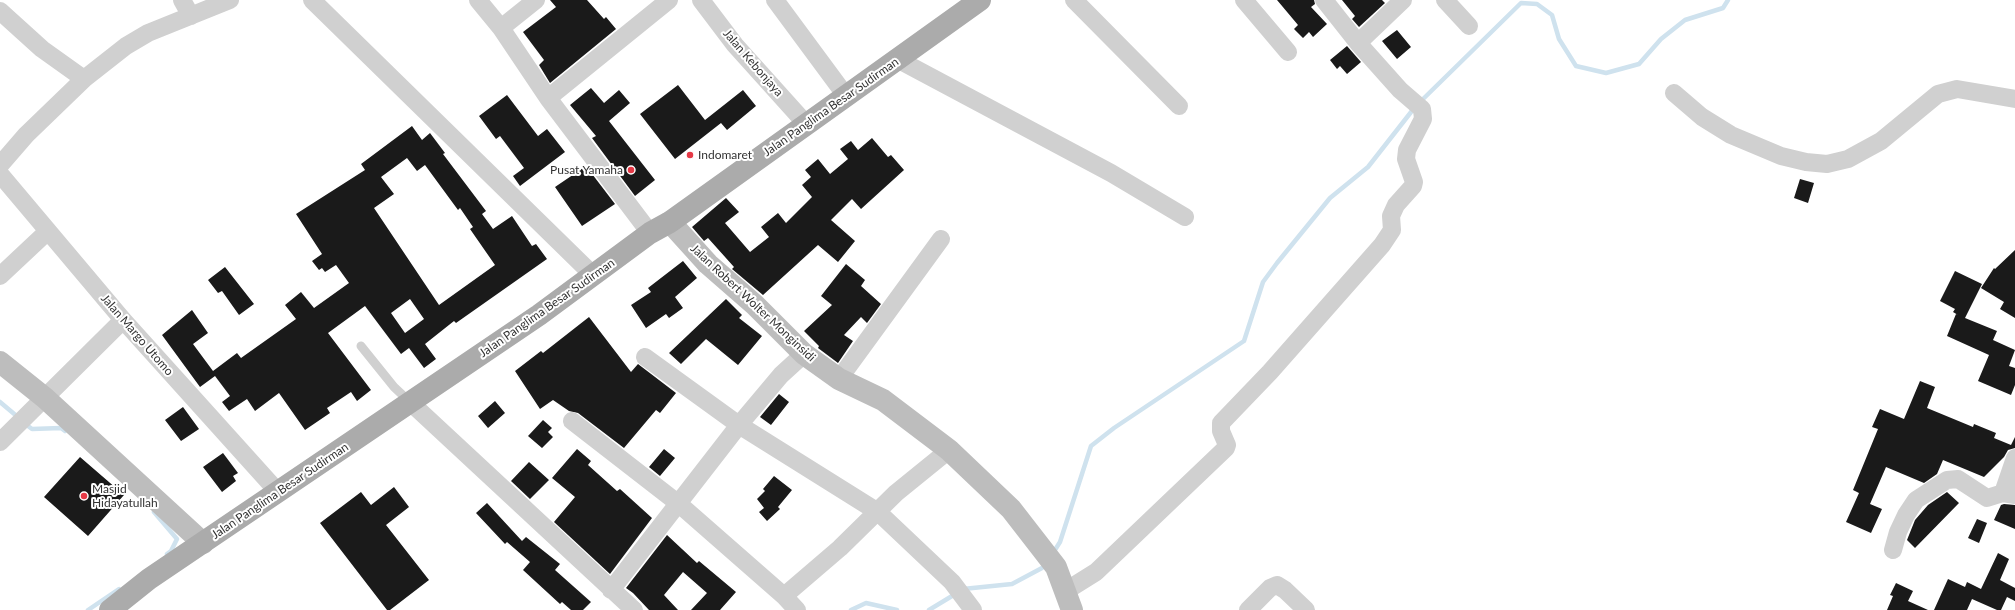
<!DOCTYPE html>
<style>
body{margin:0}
canvas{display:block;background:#fff}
</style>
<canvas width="2015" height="610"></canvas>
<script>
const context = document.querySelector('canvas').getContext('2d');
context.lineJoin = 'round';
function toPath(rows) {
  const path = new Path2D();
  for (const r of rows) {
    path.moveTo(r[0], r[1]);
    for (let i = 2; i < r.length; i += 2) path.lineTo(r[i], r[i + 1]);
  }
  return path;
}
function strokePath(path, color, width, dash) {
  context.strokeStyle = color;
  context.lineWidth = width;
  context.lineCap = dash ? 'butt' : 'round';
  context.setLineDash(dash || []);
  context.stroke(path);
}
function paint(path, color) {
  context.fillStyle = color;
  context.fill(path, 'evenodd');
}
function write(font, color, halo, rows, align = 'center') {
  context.font = font + ' Lato,sans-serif';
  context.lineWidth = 4;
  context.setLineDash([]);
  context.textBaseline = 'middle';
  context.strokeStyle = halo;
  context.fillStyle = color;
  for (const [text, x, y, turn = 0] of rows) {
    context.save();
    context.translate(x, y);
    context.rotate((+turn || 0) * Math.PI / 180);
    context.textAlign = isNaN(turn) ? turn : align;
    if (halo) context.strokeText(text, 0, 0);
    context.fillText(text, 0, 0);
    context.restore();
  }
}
const stream = toPath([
 [1420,102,1521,3,1537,4,1552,15,1559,39,1576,66,1606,73,1639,64,1661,39,1685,20,1723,8,1728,0],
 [0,402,19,418],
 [24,423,32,429,61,428,65,431],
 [154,512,177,539,171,551,167,554],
 [1053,553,1060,542,1091,446,1114,428,1244,341,1263,282,1277,263,1330,198,1368,167,1415,107],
 [963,589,1012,584,1042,568,1045,564],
 [88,610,119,589],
 [851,610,866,603,897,610],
 [929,610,957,593]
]);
const building = toPath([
 [550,0,587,0,604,19,606,17,616,29,550,83,539,65,544,60,523,32,556,7],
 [1277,0,1314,0,1315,4,1311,7,1327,24,1313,37,1309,32,1303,38,1294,29,1298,25],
 [1342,0,1382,0,1385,3,1359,27,1352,19,1355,16],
 [1397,30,1411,47,1397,59,1382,41],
 [1347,46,1361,62,1347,74,1340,66,1337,69,1330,60],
 [678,85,705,120,743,90,756,106,727,130,721,123,675,159,640,114],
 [591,88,604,103,619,90,630,103,609,121,655,180,635,196,592,138,596,136,570,105],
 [507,95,538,136,547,129,565,152,520,186,513,176,524,168,500,136,496,139,479,116],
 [412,126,422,140,430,133,445,153,443,154,486,211,482,214,493,229,512,216,532,246,536,244,547,259,456,323,454,321,425,344,436,359,424,368,409,348,401,354,365,306,328,333,371,390,357,401,351,392,327,408,330,413,305,430,279,393,255,411,247,399,229,411,222,402,230,396,215,376,200,387,162,335,192,310,208,333,193,344,213,371,237,353,241,358,296,319,285,305,301,292,314,308,349,283,336,265,325,272,322,268,319,270,312,261,322,254,296,214,365,170,361,164],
 [407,158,417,171,425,165,458,210,460,208,473,227,470,229,495,265,439,305,374,208,394,194,381,177],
 [410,299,424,319,405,333,391,313],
 [872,138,888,157,891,155,904,170,861,209,852,199,831,220,855,241,838,262,818,245,763,295,732,269,734,267,708,238,704,241,692,227,726,198,739,212,725,223,750,252,769,237,761,227,778,213,786,223,812,197,802,185,811,177,805,170,818,159,830,174,848,159,840,149,851,141,858,150],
 [586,166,615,204,582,226,555,187],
 [1800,179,1814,183,1808,203,1794,198],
 [2015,250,2015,318,2000,309,2004,302,1981,288,1994,268,1995,269],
 [683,261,697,278,675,297,683,308,669,318,666,314,646,328,631,305,651,292,648,288],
 [846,264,865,280,861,286,881,304,867,323,861,317,844,335,853,341,838,363,818,348,819,346,804,331,832,305,821,296],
 [225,267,254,304,239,315,222,291,218,293,208,280],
 [1955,271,1982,284,1965,318,1997,331,1993,340,2015,350,2009,366,2015,368,2015,385,2011,395,1978,381,1989,355,1947,336,1956,314,1958,315,1953,312,1955,309,1940,301],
 [726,299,742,315,739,318,762,336,738,365,706,339,681,364,669,353],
 [589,317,631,372,638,364,676,393,660,413,656,410,624,448,578,413,569,411,553,400,540,409,515,371,541,351,543,353],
 [1920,381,1935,387,1927,408,1973,427,1974,424,1996,433,1994,438,2011,445,2015,437,2015,448,2008,450,2004,457,1984,477,1943,460,1937,474,1924,483,1886,467,1870,504,1882,509,1871,533,1846,522,1859,493,1853,490,1878,429,1872,427,1880,409,1904,419],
 [779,394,789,402,771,425,760,417],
 [495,401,505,413,488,428,478,416],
 [183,407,199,429,181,441,165,420],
 [543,420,552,428,548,432,553,437,542,448,528,436],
 [577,449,591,461,588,465,617,491,620,489,652,518,610,574,554,522,575,497,552,478],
 [664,449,675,458,660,476,649,467],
 [223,453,238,473,233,476,236,481,222,492,203,467],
 [80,457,124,495,88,536,44,497],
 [529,462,549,480,530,499,511,481],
 [774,476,792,490,778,507,780,509,767,521,759,512,764,508,757,499,765,491,763,489],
 [394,487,409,507,386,525,429,580,390,610,387,610,320,523,361,492,371,505],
 [1947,492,1959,503,1915,548,1907,540,1915,520,1928,505],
 [487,503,522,541,526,537,560,564,555,570,591,602,583,610,571,610,562,602,560,604,523,570,530,562,507,542,505,544,476,513],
 [2004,504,2015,505,2015,529,1994,520,2001,505],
 [1977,519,1987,523,1979,543,1968,538],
 [667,535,697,563,699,561,736,592,720,610,691,610,707,593,683,572,664,595,678,610,649,610,633,593,626,588],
 [1998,553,2009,559,2000,580,2015,588,2015,601,2007,597,2001,610,1997,610,1972,599,1967,610,1934,610,1948,579,1965,587,1967,582,1981,589],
 [1896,583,1913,591,1908,601,1928,610,1887,610,1893,596,1890,595]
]);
const lane = toPath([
 [361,346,394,387,410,402]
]);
const street = toPath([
 [182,0,191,16],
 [312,0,594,276],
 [478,0,501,28,548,98,650,233],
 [701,0,735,45,807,125],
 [775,0,846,96],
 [1074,0,1179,106],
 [1244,0,1288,52],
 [1445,0,1469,26],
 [0,11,42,49,84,79],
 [501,28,536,0],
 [1358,43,1403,0],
 [899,60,1111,173,1185,217],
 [1674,93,1702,117,1731,135,1781,156,1806,162,1827,164,1848,159,1881,141,1938,94,1957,89,2015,99],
 [548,98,669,0],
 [0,165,26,135,84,79,126,46,148,33,230,0],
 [0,174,123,320,278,492],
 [0,276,48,231],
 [645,357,739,425,878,512,952,582,973,610],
 [839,379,941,239],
 [410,402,634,610],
 [572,421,679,504,784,596,797,610],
 [0,442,123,320],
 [2003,493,2015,458],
 [1893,550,1898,532,1906,515,1916,500,1947,480,1958,479,1987,498,2003,493,2015,495],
 [611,590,739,425,781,375,804,354],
 [1064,592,1096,572,1226,448,1227,445,1221,431,1221,423,1270,372,1382,245,1392,230,1391,216,1396,205,1413,186,1414,182,1406,159,1407,150,1423,119,1422,109,1400,90,1358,43,1324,0],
 [784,596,840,548,896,493,949,450],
 [1248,610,1270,588,1277,585,1285,590,1306,610]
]);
const secondary = toPath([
 [670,222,708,264,755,305,804,354,839,379,883,400,949,450,1011,509,1056,567,1072,610],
 [0,362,45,398,203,543]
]);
const primary = toPath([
 [110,610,149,579,539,315,650,233,670,222,980,0]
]);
const markers = [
 [690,155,4,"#e63946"],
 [631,170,4,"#e63946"],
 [84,496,4,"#e63946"]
];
const streetNames = [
 ["Jalan Kebonjaya",753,63,49],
 ["Jalan Panglima Besar Sudirman",831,107,-35],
 ["Jalan Robert Wolter Monginsidi",753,303,43],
 ["Jalan Panglima Besar Sudirman",547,308,-35],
 ["Jalan Margo Utomo",137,335,49],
 ["Jalan Panglima Besar Sudirman",280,491,-34]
];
const poiNames = [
 ["Indomaret",698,155],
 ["Pusat Yamaha",623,170,"right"],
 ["Masjid",92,489],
 ["Hidayatullah",92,503]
];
strokePath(stream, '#cfe2ee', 4.5);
paint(building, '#1a1a1a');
strokePath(lane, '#d0d0d0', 9);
strokePath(street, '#d0d0d0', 18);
strokePath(secondary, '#bdbdbd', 22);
strokePath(primary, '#ababab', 22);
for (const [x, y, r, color] of markers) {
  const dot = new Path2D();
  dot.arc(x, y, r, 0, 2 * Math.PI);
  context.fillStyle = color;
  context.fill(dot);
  strokePath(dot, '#fff', 1.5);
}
write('12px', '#333', '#fff', streetNames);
write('12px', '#333', '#fff', poiNames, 'left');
</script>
